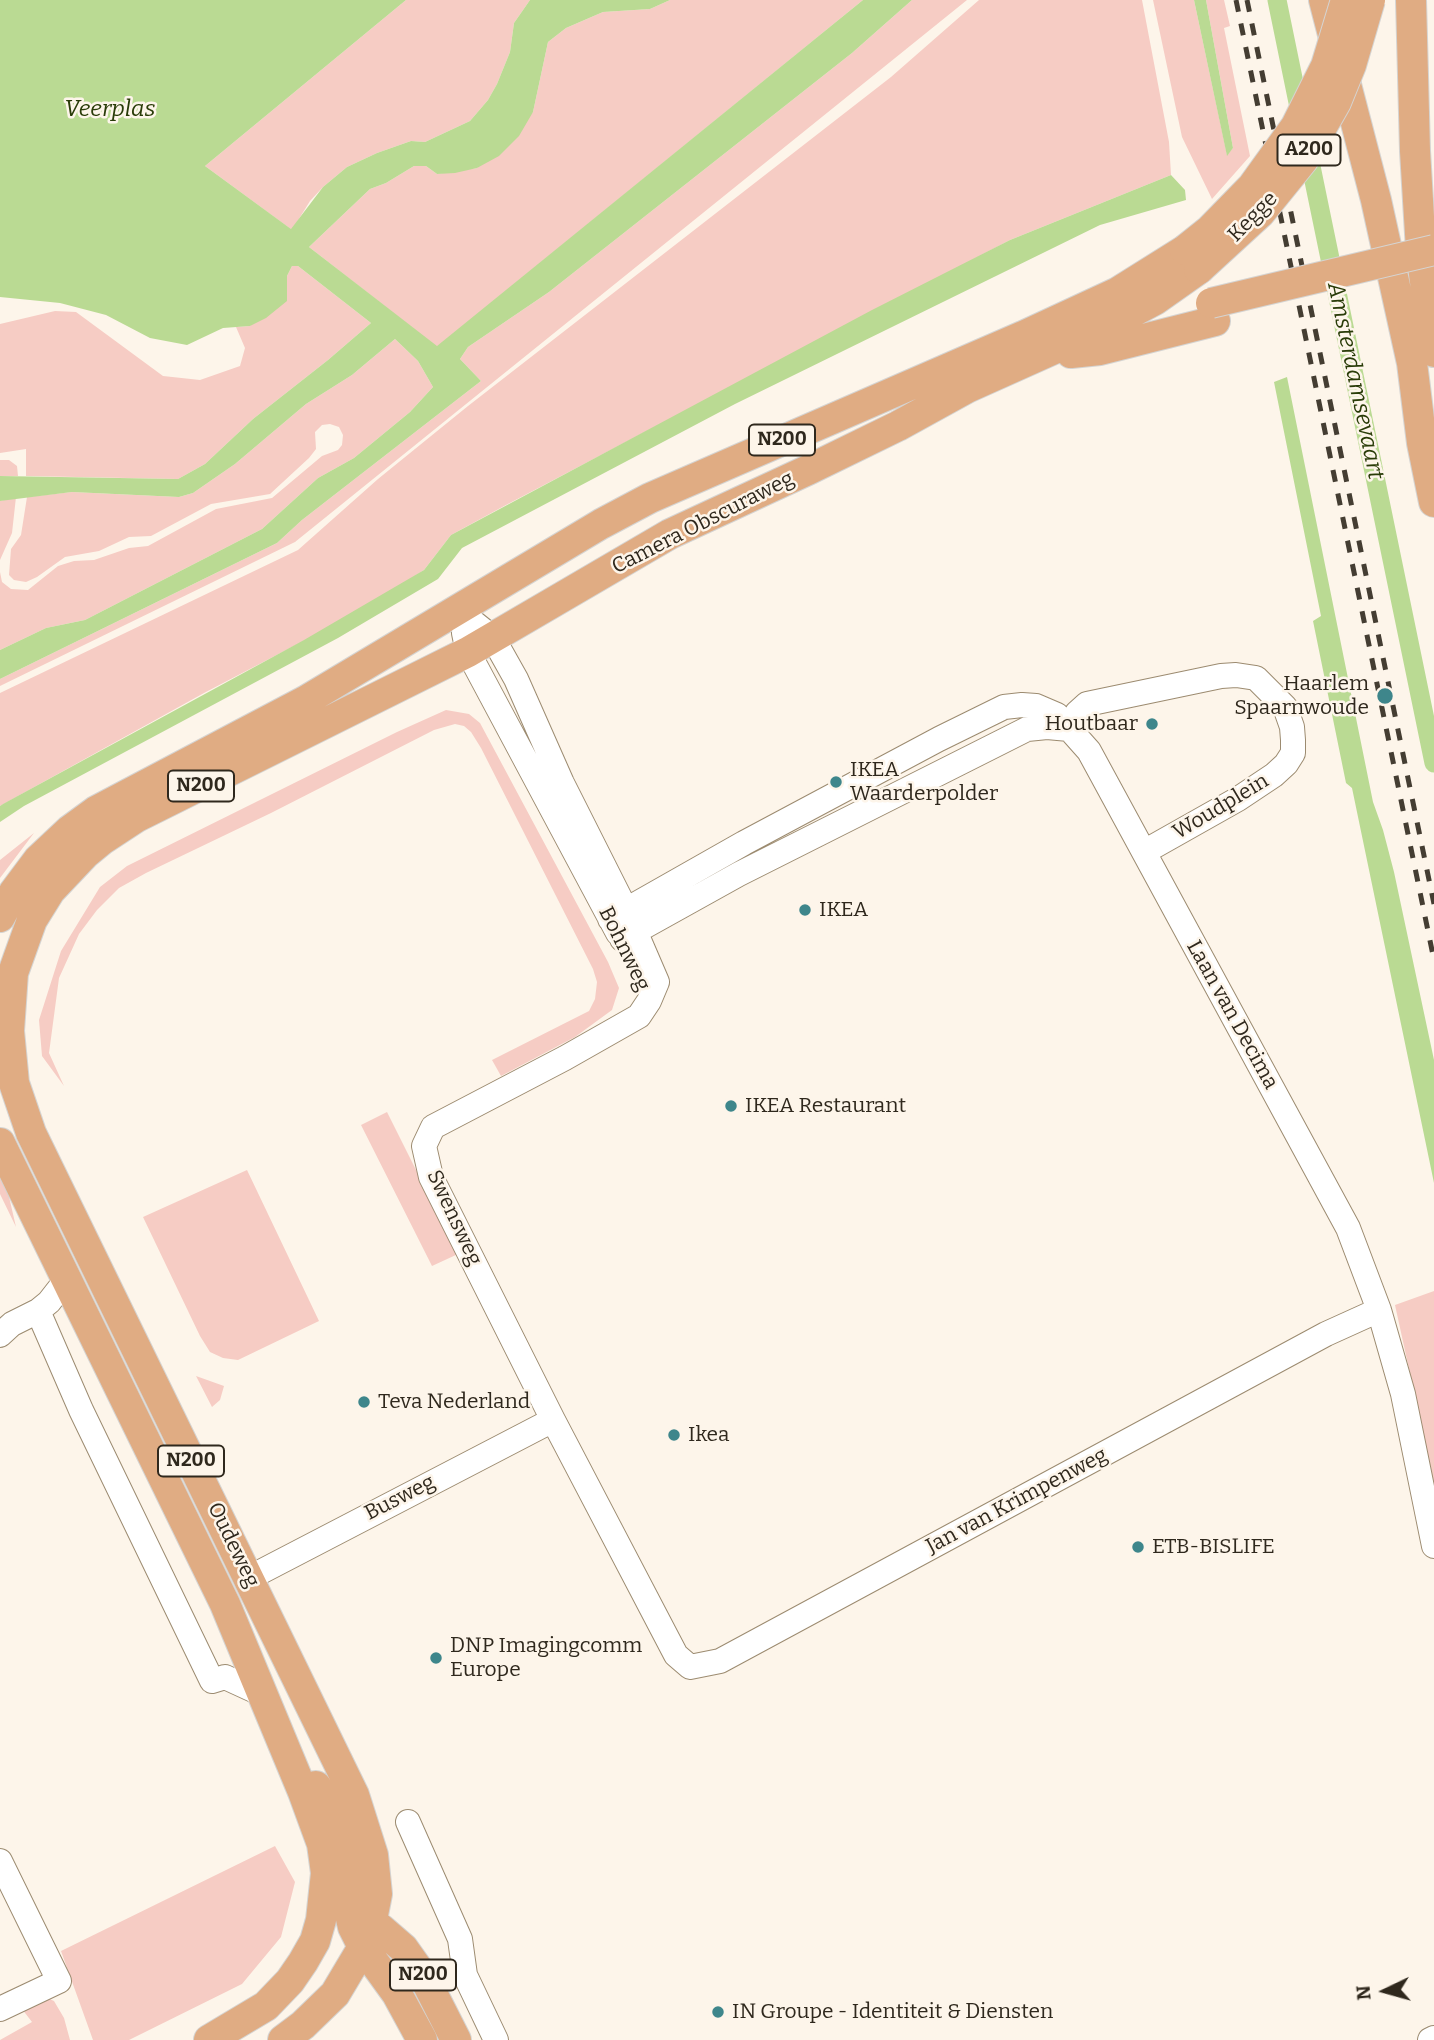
<!DOCTYPE html>
<style>
body{margin:0}
#map{position:relative;width:1434px;height:2040px;overflow:hidden;background:#fdf5ea;font-family:Bitter,serif}
canvas{display:block}
.north{position:absolute;left:1350px;top:1956px;width:70px;height:70px;-webkit-text-stroke:5px #fdf5ea;paint-order:stroke;rotate:265deg;font-size:19px;font-weight:700;line-height:28px;text-align:center;color:#2f281d}
.north::after{content:'';display:block;margin:auto;width:24px;height:32px;background:#2f281d;clip-path:polygon(50% 0,100% 100%,50% 72%,0 100%)}
</style>
<div id="map">
<canvas width="1434" height="2040"></canvas>
<div class="north">N</div>
</div>
<script>
const context = document.querySelector('canvas').getContext('2d');
context.lineJoin = 'round';
function paint(path, color) {
  context.fillStyle = color;
  context.fill(path, 'evenodd');
}
function toPath(rows) {
  const path = new Path2D();
  for (const r of rows) {
    path.moveTo(r[0], r[1]);
    for (let i = 2; i < r.length; i += 2) path.lineTo(r[i], r[i + 1]);
  }
  return path;
}
function strokePath(path, color, width, dash) {
  context.strokeStyle = color;
  context.lineWidth = width;
  context.lineCap = dash ? 'butt' : 'round';
  context.setLineDash(dash || []);
  context.stroke(path);
}
function write(font, color, halo, rows, align = 'center') {
  context.font = font + ' Bitter,serif';
  context.lineWidth = 5;
  context.setLineDash([]);
  context.textBaseline = 'middle';
  context.strokeStyle = halo;
  context.fillStyle = color;
  for (const [text, x, y, turn = 0] of rows) {
    context.save();
    context.translate(x, y);
    context.rotate((+turn || 0) * Math.PI / 180);
    context.textAlign = isNaN(turn) ? turn : align;
    if (halo) context.strokeText(text, 0, 0);
    context.fillText(text, 0, 0);
    context.restore();
  }
}
const green = toPath([
 [406,0,530,0,514,23,510,52,497,84,488,100,470,121,425,142,411,141,377,153,347,167,323,187,310,201,292,230,205,166],
 [670,0,863,0,437,347,309,247,370,189,386,183,414,166,426,166,437,174,477,168,533,112,548,42,566,28,603,12,650,9],
 [912,0,967,0,295,542,0,686,0,679,277,543,302,520,481,381,460,359,468,347,549,292,852,53],
 [979,0,1142,0,1169,142,1171,175,1010,240,506,505,451,535,424,570,357,613,204,693,0,806,0,693,298,550,378,479,468,406,891,77],
 [1153,0,1194,0,1227,155,1233,148,1206,0,1224,0,1230,26,1224,28,1250,156,1212,199,1182,137],
 [292,266,298,266,371,323,328,360,253,419,205,464,178,479,26,476,26,449,0,453,0,324,55,311,76,312,163,376,200,380,240,366,245,348,236,327,250,326,287,276],
 [395,339,418,361,433,387,410,412,354,458,318,478,262,529,85,620,46,628,0,650,0,572,2,582,11,589,28,590,58,566,74,561,94,560,129,548,148,546,216,509,272,498,322,456,338,450,342,445,343,435,339,427,330,424,322,425,315,432,316,449,309,458,270,494,211,504,151,536,129,537,99,551,65,557,37,577,26,582,14,580,9,575,11,549,21,535,27,497,72,492,179,497,193,493,235,464,306,404,352,375],
 [0,460,9,460,17,466,18,476,0,476],
 [16,497,12,533,0,560,0,501],
 [446,710,469,714,480,723,608,962,619,988,612,1010,575,1037,501,1076,492,1060,589,1011,595,999,597,982,593,969,481,748,471,732,464,726,455,724,434,730,271,813,146,873,119,888,97,910,79,934,59,978,49,1053,64,1086,42,1056,39,1020,61,951,100,887,127,866,397,732],
 [34,833,0,878,0,860],
 [387,1112,458,1254,432,1266,361,1125],
 [247,1170,319,1321,238,1360,223,1358,210,1352,200,1336,143,1217],
 [0,1173,7,1188,16,1227,0,1194],
 [1434,1291,1434,1483,1395,1305],
 [196,1376,224,1386,220,1400,212,1407],
 [275,1846,295,1882,281,1937,242,1984,129,2040,93,2040,61,1951],
 [45,1997,54,2001,64,2018,70,2040,0,2040,32,2022,22,2009]
]);
const water = toPath([
 [0,0,406,0,205,166,291,229,323,187,347,167,377,153,411,141,425,142,470,121,488,100,497,84,510,52,514,23,530,0,670,0,650,9,603,12,566,28,548,42,533,112,519,136,499,156,477,168,455,173,437,174,426,166,414,166,386,183,370,189,309,247,437,346,863,0,912,0,852,53,549,292,468,347,460,359,481,381,302,520,277,543,0,679,0,650,46,628,85,620,262,529,318,478,354,458,410,412,433,387,418,361,395,339,352,375,306,404,235,464,193,493,179,497,72,492,0,501,0,476,178,479,205,464,253,419,328,360,371,323,298,266,292,266,287,276,287,301,266,318,250,326,223,328,187,345,150,338,106,315,60,303,0,297],
 [1194,0,1206,0,1233,148,1227,156],
 [1171,175,1185,190,1186,200,1100,225,735,404,462,548,438,579,338,638,24,806,0,822,0,806,3,804,304,640,424,570,451,535,872,310,1010,240],
 [1287,377,1373,802,1383,830,1394,872,1434,1060,1434,1183,1352,788,1346,783,1313,621,1321,616,1274,382]
]);
const canal = toPath([
 [1277,0,1301,117],
 [1307,147,1434,763]
]);
const minor = toPath([
 [458,610,493,638,516,679,562,783,626,910,657,982,649,1001,639,1016,565,1058,433,1127,424,1146,431,1177,553,1420,676,1655,690,1667,720,1661,1326,1334,1379,1310],
 [464,633,468,652,618,933],
 [1069,729,1077,713,1087,704,1221,676,1236,675,1256,678,1285,707,1292,727,1293,740,1293,753,1286,764,1274,775,1238,799,1144,852],
 [610,919,744,843,939,739,1004,707,1022,705,1036,706,1057,715,1089,751,1348,1228,1379,1310,1403,1394,1434,1546],
 [622,939,739,874,1027,729,1047,727,1069,729],
 [38,1311,81,1410,212,1681,225,1677,262,1694],
 [0,1335,12,1324,38,1311,49,1302,67,1279],
 [249,1578,553,1420],
 [408,1822,460,1939,465,1975,496,2040],
 [0,1861,59,1981,0,2009],
 [1430,2040,1434,2038]
]);
const major = toPath([
 [1324,0,1376,200,1412,363,1422,443,1434,502],
 [1411,0,1415,151,1421,250,1434,352],
 [1071,353,1100,350,1215,321],
 [0,917,14,892,38,860,70,830,96,811,305,701,601,524,650,498,1023,336,1118,292,1185,250],
 [0,1143,225,1604,303,1792,322,1844,326,1873,321,1920,315,1941,303,1962,290,1981,266,2006,209,2040],
 [316,1786,329,1807,344,1842,349,1910,353,1927,363,1947,397,1994,422,2040],
 [355,1927,371,1925,381,1929,403,1948,425,1979,456,2040],
 [283,2040,303,2025,335,1994,363,1947,371,1925,377,1894,373,1855,354,1795,31,1133,14,1083,9,1031,13,973,32,920,50,891,85,854,102,840,137,817,468,652,670,534,808,470,898,426,967,388,1112,323,1155,300,1199,269]
]);
const rail = toPath([
 [1236,0,1434,960],
 [1247,0,1434,904]
]);
const majorBridge = toPath([
 [1185,250,1210,230,1252,187,1296,126,1326,66,1346,0],
 [1199,269,1260,213,1303,160,1336,102,1351,65,1370,0],
 [1211,303,1434,250]
]);
const markers = [
 [1385,696,9,"#3e868b"],
 [1152,724,7,"#3e868b"],
 [836,782,7,"#3e868b"],
 [805,910,7,"#3e868b"],
 [731,1106,7,"#3e868b"],
 [364,1402,7,"#3e868b"],
 [674,1435,7,"#3e868b"],
 [1138,1547,7,"#3e868b"],
 [436,1658,7,"#3e868b"],
 [718,2012,7,"#3e868b"]
];
const shields = [
 [1309,150,63],
 [782,440,66],
 [201,786,66],
 [191,1461,66],
 [423,1975,66]
];
const shieldNames = [
 ["A200",1309,150],
 ["N200",782,440],
 ["N200",201,786],
 ["N200",191,1461],
 ["N200",423,1975]
];
const streetNames = [
 ["Kegge",1253,217,-46],
 ["Camera Obscuraweg",703,523,-27],
 ["Woudplein",1221,807,-31],
 ["Bohnweg",624,949,64],
 ["Laan van Decima",1232,1015,61],
 ["Swensweg",454,1218,65],
 ["Busweg",400,1498,-27],
 ["Jan van Krimpenweg",1017,1501,-28],
 ["Oudeweg",233,1545,64]
];
const poiNames = [
 ["Haarlem",1369,684,"right"],
 ["Spaarnwoude",1369,708,"right"],
 ["Houtbaar",1138,724,"right"],
 ["IKEA",850,770],
 ["Waarderpolder",850,794],
 ["IKEA",819,910],
 ["IKEA Restaurant",745,1106],
 ["Teva Nederland",378,1402],
 ["Ikea",688,1435],
 ["ETB-BISLIFE",1152,1547],
 ["DNP Imagingcomm",450,1646],
 ["Europe",450,1670],
 ["IN Groupe - Identiteit & Diensten",732,2012]
];
const waterNames = [
 ["Veerplas",110,110],
 ["Amsterdamsevaart",1355,381,78]
];
paint(green, '#f6ccc4');
paint(water, '#bada93');
strokePath(canal, '#bada93', 19);
strokePath(minor, '#9c8b70', 26);
strokePath(major, '#d5d4d2', 32);
strokePath(minor, '#fff', 24);
strokePath(major, '#e0ac83', 30);
strokePath(rail, '#443d32', 5, [12, 12]);
strokePath(majorBridge, '#d5d4d2', 32, []);
strokePath(majorBridge, '#e0ac83', 30);
for (const [x, y, r, color] of markers) {
  const dot = new Path2D();
  dot.arc(x, y, r, 0, 2 * Math.PI);
  context.fillStyle = color;
  context.fill(dot);
  strokePath(dot, '#fdf5ea', 2.5);
}
for (const [x, y, w] of shields) {
  const box = new Path2D();
  box.roundRect(x - w / 2, y - 15.5, w, 31, 5);
  context.fillStyle = '#fdf5ea';
  context.fill(box);
  strokePath(box, '#2f281d', 2);
}
write('bold 19px', '#2f281d', null, shieldNames);
write('21px', '#2f281d', '#fdf5ea', streetNames);
write('21px', '#2f281d', '#fdf5ea', poiNames, 'left');
write('italic 23px', '#293c08', '#fdf5ea', waterNames);
</script>
